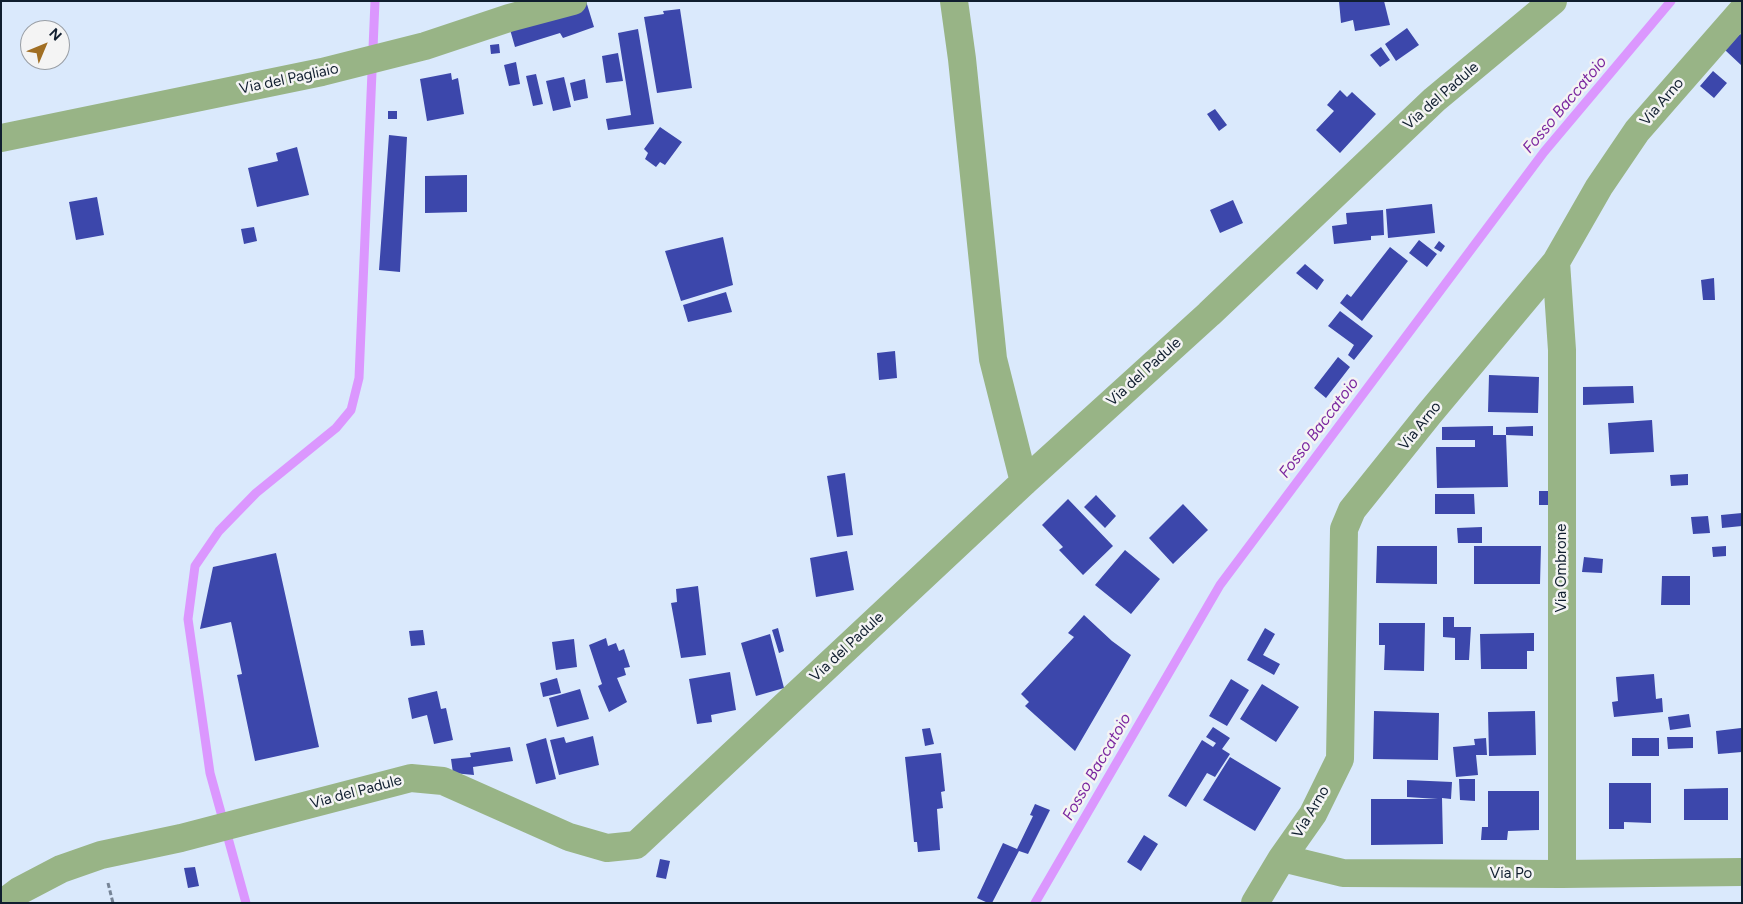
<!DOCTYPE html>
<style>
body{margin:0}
#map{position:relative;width:1743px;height:904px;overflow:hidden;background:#dae9fc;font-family:Figtree,sans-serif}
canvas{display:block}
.frame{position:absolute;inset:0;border:2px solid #101e2f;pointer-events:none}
.north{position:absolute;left:20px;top:20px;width:50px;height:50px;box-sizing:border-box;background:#f4f4f4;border:1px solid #999ea5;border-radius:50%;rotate:45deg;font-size:14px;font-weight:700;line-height:20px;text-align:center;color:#101e2f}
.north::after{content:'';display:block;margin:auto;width:18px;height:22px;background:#a16f24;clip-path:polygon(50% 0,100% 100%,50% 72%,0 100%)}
</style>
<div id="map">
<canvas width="1743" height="904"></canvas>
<div class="frame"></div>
<div class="north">N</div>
</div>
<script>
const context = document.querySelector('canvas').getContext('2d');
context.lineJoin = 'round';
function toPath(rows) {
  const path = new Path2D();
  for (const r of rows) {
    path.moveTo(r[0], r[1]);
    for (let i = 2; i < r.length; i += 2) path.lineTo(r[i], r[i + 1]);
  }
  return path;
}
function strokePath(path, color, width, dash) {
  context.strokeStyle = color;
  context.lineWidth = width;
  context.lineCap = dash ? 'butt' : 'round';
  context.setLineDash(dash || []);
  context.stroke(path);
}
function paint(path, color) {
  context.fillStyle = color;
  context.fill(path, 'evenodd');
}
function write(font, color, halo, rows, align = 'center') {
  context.font = font + ' Figtree,sans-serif';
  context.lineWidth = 5;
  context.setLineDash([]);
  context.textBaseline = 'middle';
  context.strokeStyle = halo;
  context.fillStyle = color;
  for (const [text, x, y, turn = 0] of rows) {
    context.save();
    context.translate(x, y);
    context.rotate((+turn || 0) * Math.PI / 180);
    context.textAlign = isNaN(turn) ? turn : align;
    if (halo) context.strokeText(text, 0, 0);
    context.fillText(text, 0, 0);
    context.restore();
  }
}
const stream = toPath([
 [246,903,210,773,188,619,195,566,219,531,256,493,336,428,351,410,359,378,375,1],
 [1035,903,1220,585,1544,152,1671,1]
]);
const building = toPath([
 [586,1,594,27,563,38,560,33,515,47,509,26],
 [1339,1,1384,1,1390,25,1355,31,1353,20,1341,23],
 [680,9,692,88,657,93,644,17,664,14,663,11],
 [1407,28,1419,45,1396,61,1385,44],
 [638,29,654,124,608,130,606,119,631,115,618,33],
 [1740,34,1742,35,1742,66,1725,50],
 [499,44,500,53,491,54,490,45],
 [1381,47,1390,60,1380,67,1370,55],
 [618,53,623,81,606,83,602,56],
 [516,62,520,84,509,86,504,65],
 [1713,71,1727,83,1714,98,1700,86],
 [451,73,452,80,458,78,464,114,427,121,420,79],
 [536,74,543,104,533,106,526,76],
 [564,77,571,107,553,111,546,81],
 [585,79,588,98,574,101,570,83],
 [1340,90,1347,97,1352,92,1376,114,1340,153,1316,130,1334,111,1327,105],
 [1215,109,1227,125,1219,131,1207,114],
 [388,111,397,111,397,119,388,119],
 [660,127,682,142,665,165,660,162,656,167,645,159,648,153,644,149],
 [389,135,407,137,400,272,379,270],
 [297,147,309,195,257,207,248,168,278,161,276,153],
 [467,175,467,212,425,213,425,176],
 [97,197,104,235,76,240,69,202],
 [1233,200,1243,223,1220,233,1210,210],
 [1432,204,1435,233,1388,238,1386,209],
 [1383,210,1384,235,1371,236,1371,240,1334,244,1332,226,1347,224,1346,213],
 [254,227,257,241,244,244,241,229],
 [723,237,733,285,681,301,665,251],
 [1419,240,1437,254,1427,267,1409,253],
 [1439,241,1445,246,1441,252,1434,248],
 [1390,247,1408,261,1362,321,1340,303,1347,294,1351,297],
 [1305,264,1324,280,1317,290,1296,273],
 [1714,278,1715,300,1703,300,1701,280],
 [726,292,732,312,688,322,683,305],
 [1340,311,1373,336,1354,360,1348,355,1354,345,1328,326],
 [895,351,897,378,879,380,877,353],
 [1338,357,1350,367,1326,398,1314,388],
 [1489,375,1539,377,1538,413,1488,412],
 [1633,386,1634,403,1583,405,1583,387],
 [1652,420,1654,452,1610,454,1608,423],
 [1493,426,1493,435,1506,435,1508,487,1437,488,1436,447,1475,447,1475,440,1442,440,1442,427],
 [1533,426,1533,436,1506,435,1506,427],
 [845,473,853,535,837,537,827,476],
 [1688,474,1688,485,1671,486,1670,475],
 [1539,491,1559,491,1559,505,1539,505],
 [1435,494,1474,494,1475,514,1435,514],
 [1096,495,1116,516,1105,528,1084,507],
 [1068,499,1113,546,1083,575,1059,550,1063,547,1042,525],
 [1183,504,1208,530,1173,564,1149,538],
 [1742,513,1742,526,1722,528,1721,515],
 [1708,516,1710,533,1693,534,1691,517],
 [1482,527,1482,543,1458,543,1457,528],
 [1377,546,1437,546,1437,584,1376,583],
 [1474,546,1541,546,1540,584,1474,584],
 [1726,546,1726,556,1713,557,1712,547],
 [1125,550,1160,579,1131,614,1095,585],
 [847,551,854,590,816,597,810,558],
 [276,553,319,747,255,761,237,675,242,674,231,622,200,629,213,567],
 [1584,557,1603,559,1602,573,1582,572],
 [1662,576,1690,576,1690,605,1661,605],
 [698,586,706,655,681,658,671,603,677,602,676,589],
 [1084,615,1112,641,1131,655,1075,751,1025,706,1029,702,1021,694,1074,637,1068,633],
 [1443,617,1454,617,1454,627,1471,627,1469,660,1455,660,1455,638,1443,637],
 [1379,623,1425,623,1424,671,1384,670,1385,645,1379,645],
 [778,628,784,651,779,653,772,630],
 [1265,628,1275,634,1263,655,1280,664,1274,675,1247,660],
 [423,630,425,645,411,646,409,631],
 [1534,633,1534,651,1527,651,1527,669,1481,669,1480,634],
 [770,634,784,688,756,696,741,643],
 [606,638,608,646,616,643,619,651,624,649,630,667,624,668,626,675,617,678,627,702,609,712,598,686,602,684,589,645],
 [574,639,577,667,556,670,552,642],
 [730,672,736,710,711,715,712,722,697,724,689,679],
 [1654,674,1656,699,1662,698,1663,712,1614,717,1612,702,1618,701,1616,677],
 [557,678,561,693,543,697,540,683],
 [1231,679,1249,690,1227,726,1209,716],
 [1262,684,1299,707,1276,742,1240,719],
 [580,689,589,719,557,727,549,698],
 [437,691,441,709,446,708,453,740,434,744,427,715,412,719,408,698],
 [1374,711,1439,713,1438,760,1373,759],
 [1535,711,1536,755,1489,756,1488,712],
 [1689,714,1691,727,1670,730,1668,717],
 [1213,727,1230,738,1222,749,1230,754,1215,777,1207,773,1186,807,1168,796,1202,740,1213,747,1216,743,1206,737],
 [930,728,934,744,925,746,922,729],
 [1741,728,1742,752,1718,754,1716,731],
 [593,736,599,765,559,775,550,740,564,737,566,743],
 [1667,737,1693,737,1693,748,1668,749],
 [546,738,556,779,536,784,526,744],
 [1486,738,1487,755,1476,755,1478,775,1456,777,1453,747,1475,745,1474,739],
 [1632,738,1659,738,1659,756,1632,756],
 [510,747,513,761,473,767,474,775,453,773,451,759,471,757,470,753],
 [941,753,945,791,941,792,943,808,937,809,940,850,918,852,917,842,914,842,905,757],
 [1230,757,1281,788,1255,831,1203,800],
 [1459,779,1475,779,1475,801,1460,800],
 [1407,780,1452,782,1451,799,1442,798,1443,844,1371,845,1371,799,1438,799,1407,797],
 [1609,783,1651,783,1651,823,1624,822,1624,829,1609,829],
 [1728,788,1728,820,1684,820,1684,789],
 [1488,791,1539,791,1539,830,1508,831,1507,840,1481,840,1482,827,1488,827],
 [1035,804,1050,810,1028,854,1019,851,992,903,988,903,977,898,1003,843,1017,849,1033,816,1030,815],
 [1144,835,1158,844,1141,871,1127,862],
 [660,859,670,861,666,879,656,877],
 [195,867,199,886,188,888,184,868]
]);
const path = toPath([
 [108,883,113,903]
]);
const minor = toPath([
 [954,1,962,59,993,359,1024,482],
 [1,138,322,72,425,46,509,18,573,1],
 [1556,262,1562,350,1562,874],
 [1282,858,1343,873,1562,874,1742,872],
 [3,903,19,891,61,869,101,855,181,838,411,778,443,781,569,837,607,848,636,845,1024,482,1209,314,1434,100,1553,1],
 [1255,903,1282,858,1313,814,1340,759,1344,529,1352,510,1429,414,1556,262,1599,187,1637,131,1742,11]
]);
const streetNames = [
 ["Via del Pagliaio",289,79,-12],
 ["Via del Padule",1441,96,-41],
 ["Via Arno",1662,102,-49],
 ["Via del Padule",1144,372,-42],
 ["Via Arno",1420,426,-51],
 ["Via Ombrone",1562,568,-90],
 ["Via del Padule",847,647,-43],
 ["Via del Padule",356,792,-15],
 ["Via Arno",1311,812,-59],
 ["Via Po",1511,874]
];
const waterNames = [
 ["Fosso Baccatoio",1565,105,-50],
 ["Fosso Baccatoio",1319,428,-53],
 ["Fosso Baccatoio",1097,767,-60]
];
strokePath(stream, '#db97fe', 9);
paint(building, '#3c47ab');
strokePath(path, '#768496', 3, [5, 2.5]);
strokePath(minor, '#98b486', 28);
write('15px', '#101e2f', '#f4f4f4', streetNames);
write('italic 16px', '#7b279f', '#f4f4f4', waterNames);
</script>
